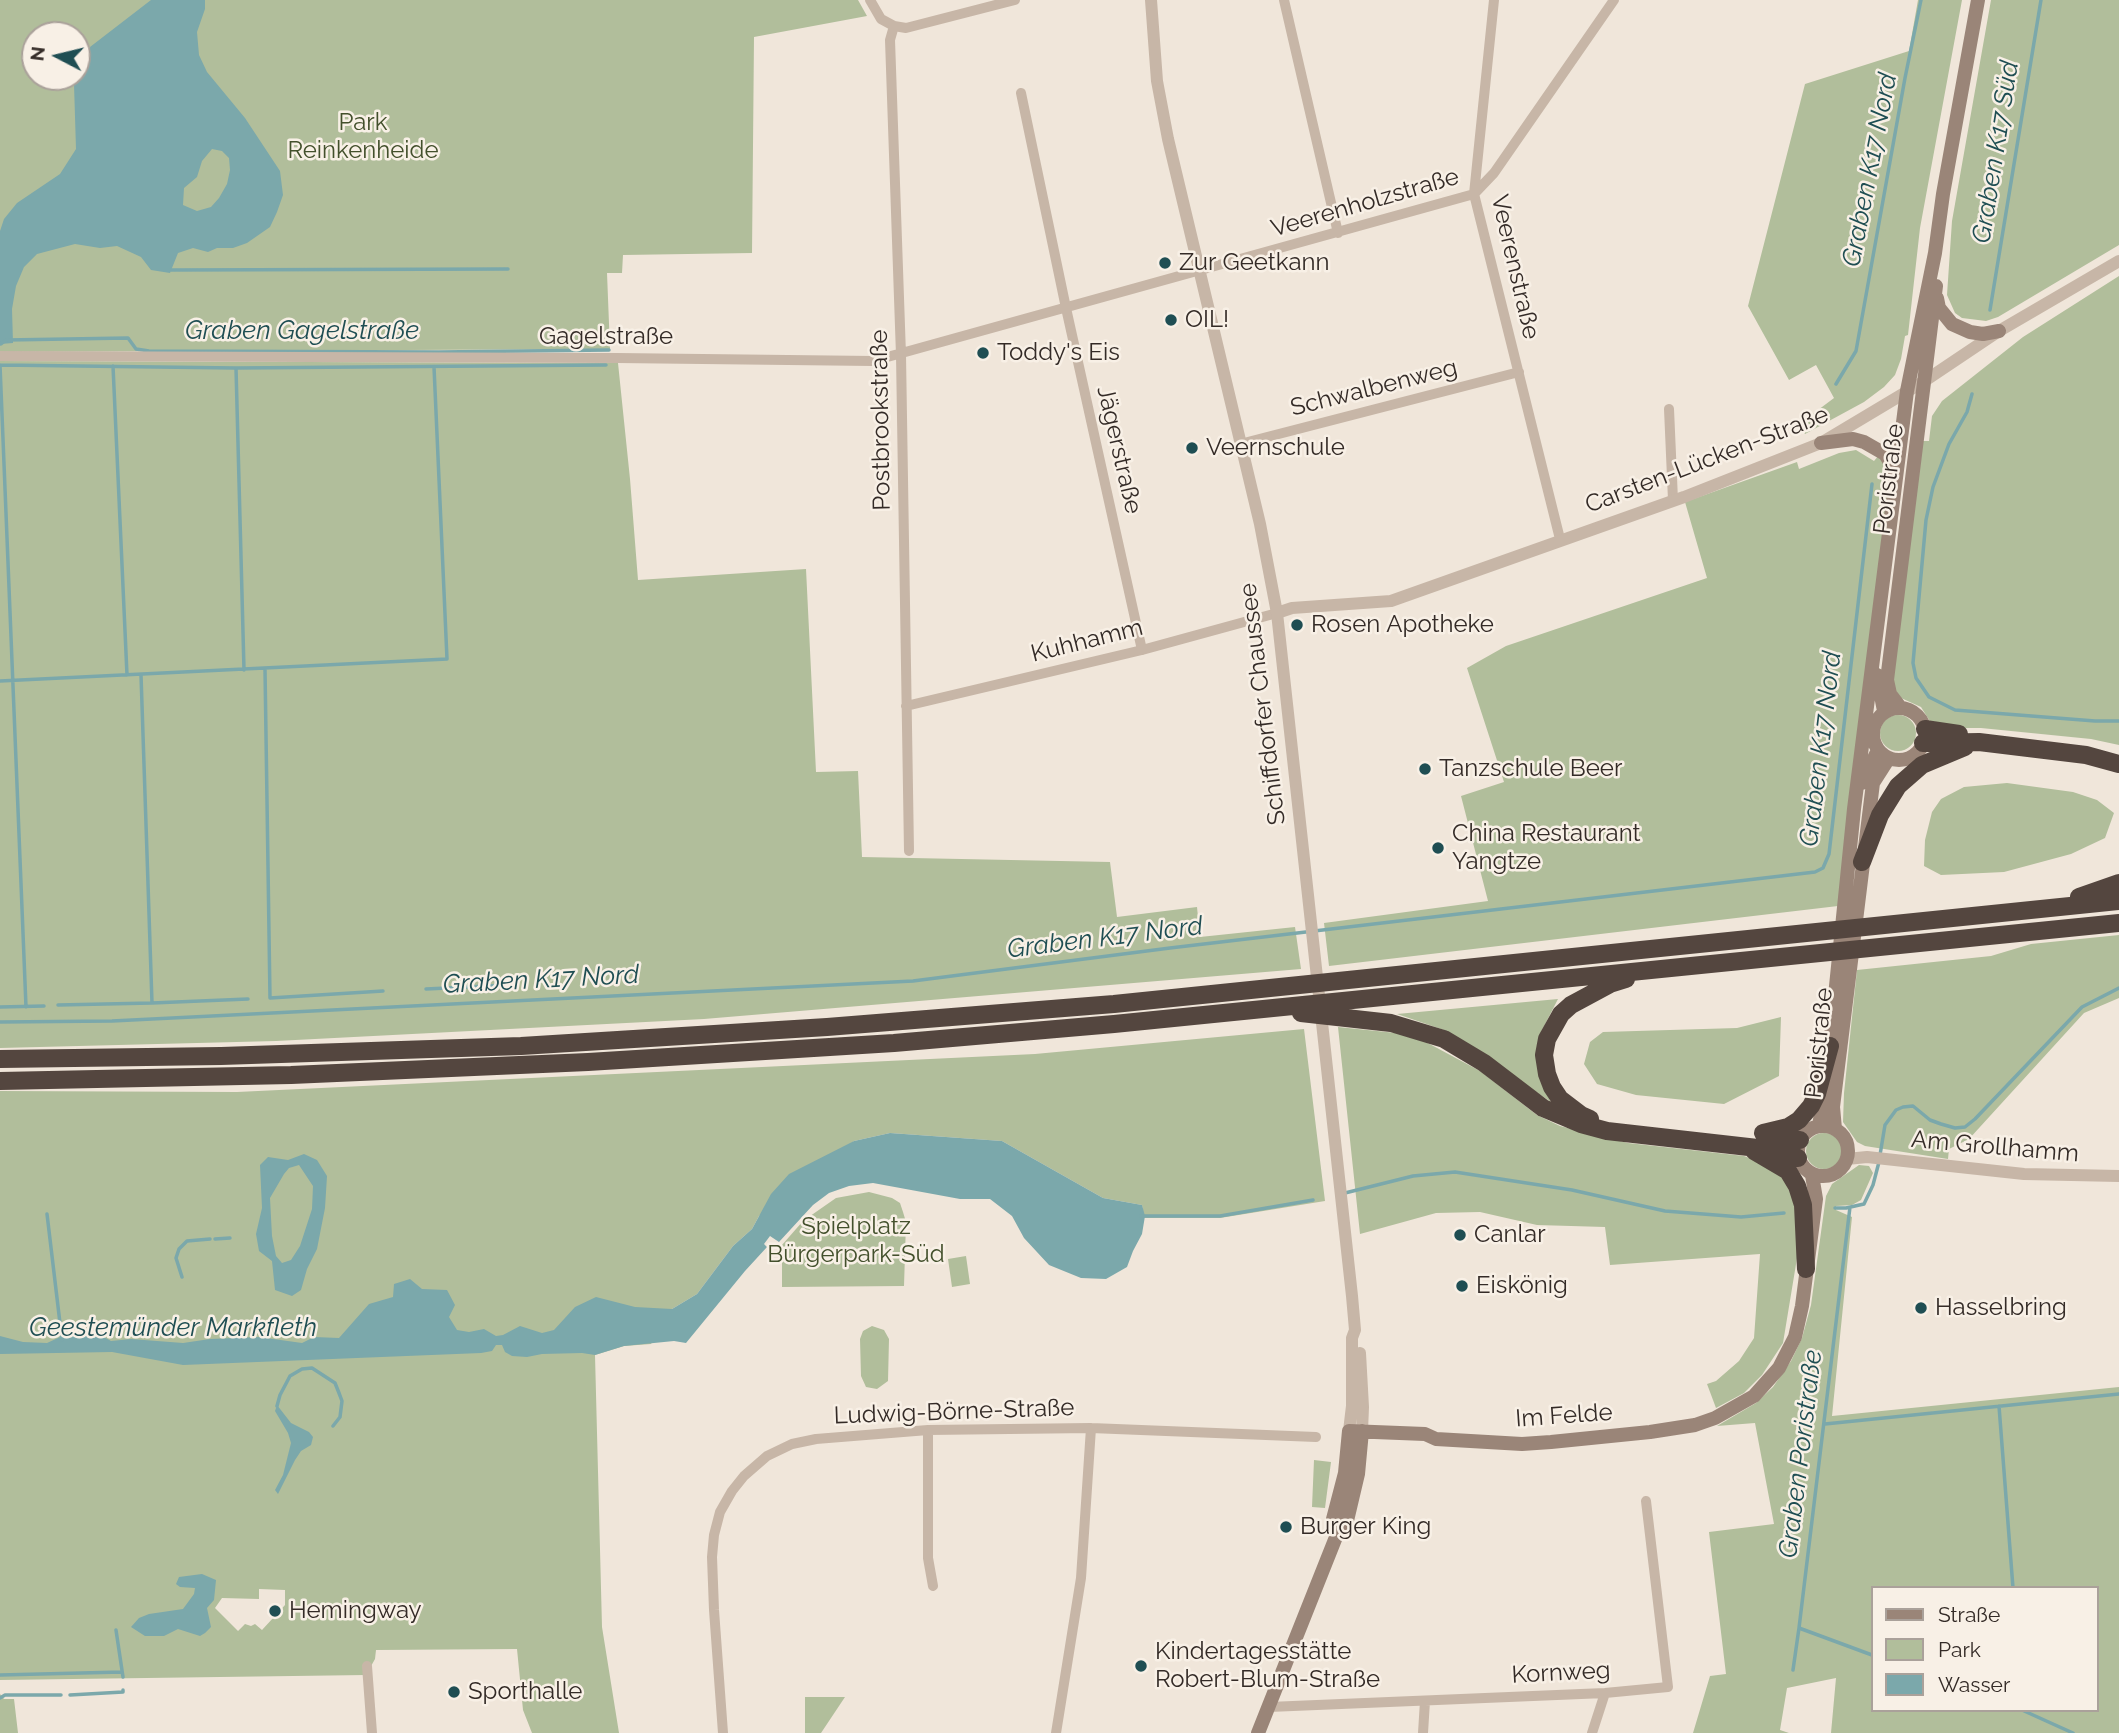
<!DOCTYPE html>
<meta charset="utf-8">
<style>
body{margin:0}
#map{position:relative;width:2119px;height:1733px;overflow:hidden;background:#f0e6da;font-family:Raleway,sans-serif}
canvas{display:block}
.legend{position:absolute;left:1871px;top:1586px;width:228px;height:126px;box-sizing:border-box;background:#f8f0e6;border:2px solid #aaa19a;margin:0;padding:9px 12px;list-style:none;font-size:21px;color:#342b27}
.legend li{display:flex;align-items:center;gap:14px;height:35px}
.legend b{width:35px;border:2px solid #aaa19a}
.north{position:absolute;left:21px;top:21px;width:70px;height:70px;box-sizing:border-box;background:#f8f0e6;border:2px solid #aaa19a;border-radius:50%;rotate:277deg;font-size:19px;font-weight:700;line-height:28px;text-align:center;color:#342b27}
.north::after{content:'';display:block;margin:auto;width:24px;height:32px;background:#1f4e53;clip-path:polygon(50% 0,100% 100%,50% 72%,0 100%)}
</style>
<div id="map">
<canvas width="2119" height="1733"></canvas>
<ul class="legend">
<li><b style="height:9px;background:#9a8578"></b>Straße</li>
<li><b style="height:19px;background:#b1be9b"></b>Park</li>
<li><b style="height:19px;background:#7ba8ab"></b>Wasser</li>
</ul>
<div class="north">N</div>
</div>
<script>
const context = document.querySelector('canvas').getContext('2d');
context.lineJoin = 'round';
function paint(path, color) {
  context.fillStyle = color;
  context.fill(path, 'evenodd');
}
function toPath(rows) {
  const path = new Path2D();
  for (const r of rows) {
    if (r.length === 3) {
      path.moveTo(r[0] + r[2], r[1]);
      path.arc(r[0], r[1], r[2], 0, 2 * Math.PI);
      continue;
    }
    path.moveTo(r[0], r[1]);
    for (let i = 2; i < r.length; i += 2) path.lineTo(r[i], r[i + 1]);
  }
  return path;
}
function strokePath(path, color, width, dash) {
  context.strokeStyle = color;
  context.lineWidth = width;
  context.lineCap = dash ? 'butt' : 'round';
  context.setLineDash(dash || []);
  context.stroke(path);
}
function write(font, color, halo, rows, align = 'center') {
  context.font = font + ' Raleway,sans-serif';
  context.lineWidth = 5;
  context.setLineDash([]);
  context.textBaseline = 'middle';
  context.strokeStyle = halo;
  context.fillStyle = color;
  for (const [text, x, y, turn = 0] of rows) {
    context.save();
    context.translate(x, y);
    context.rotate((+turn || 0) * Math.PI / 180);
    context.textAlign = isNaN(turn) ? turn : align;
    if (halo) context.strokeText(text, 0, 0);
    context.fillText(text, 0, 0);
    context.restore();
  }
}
const green = toPath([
 [0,0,858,0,867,16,754,37,752,253,623,255,622,273,607,273,610,349,0,352],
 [35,35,77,35,77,77,35,77],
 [1918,0,1962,0,1920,228,1908,335,1905,336,1901,359,1895,375,1884,387,1864,402,1805,434,1798,425,1834,398,1816,365,1789,380,1748,306,1805,84,1909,51],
 [1991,0,2119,0,2119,245,1998,317,1986,321,1962,318,1955,313,1947,295,1952,221],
 [2119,276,2119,745,2091,739,1981,728,1950,728,1931,723,1921,707,1901,698,1895,690,1893,680,1921,441,1929,441,1932,416,1942,401,2023,337],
 [0,361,618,363,630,479,638,580,806,569,816,772,858,771,862,857,1110,862,1117,917,1197,907,1200,937,1295,927,1301,969,704,1019,276,1041,0,1048],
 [1856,450,1874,461,1879,455,1888,470,1891,487,1838,906,1329,966,1324,923,1488,901,1461,796,1504,782,1467,668,1506,646,1707,578,1685,502,1797,462,1799,469,1839,453],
 [1898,733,18],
 [2007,783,2073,792,2097,800,2114,813,2105,838,2071,854,2004,872,1941,875,1924,866,1925,840,1932,812,1941,799,1964,787],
 [2119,935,2119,998,2084,1013,1969,1139,1949,1149,1948,1159,1865,1146,1857,1142,1843,1122,1844,1093,1857,970,1991,956,2031,944],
 [1558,999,1541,1032,1542,1085,1551,1102,1444,1030,1397,1014],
 [1781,1017,1779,1076,1724,1104,1636,1095,1597,1084,1584,1064,1590,1042,1603,1032,1737,1028],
 [1338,1027,1396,1033,1424,1041,1480,1071,1537,1115,1560,1126,1628,1143,1744,1156,1760,1162,1783,1177,1796,1204,1799,1246,1783,1343,1762,1375,1744,1393,1716,1408,1707,1384,1716,1381,1739,1361,1754,1338,1760,1254,1610,1265,1605,1227,1537,1225,1480,1212,1436,1213,1360,1234],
 [1304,1029,1325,1201,1220,1218,1144,1218,1142,1205,1103,1198,1002,1141,890,1133,854,1141,759,1216,752,1229,733,1246,697,1294,672,1309,651,1344,624,1346,595,1355,602,1627,619,1733,532,1733,523,1710,517,1649,376,1650,375,1659,366,1675,0,1680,0,1091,237,1092,1035,1054],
 [259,1589,285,1590,285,1605,262,1630,255,1624,251,1626,245,1624,238,1631,215,1608,222,1598,259,1599],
 [1824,1151,18],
 [1859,1165,1869,1166,1873,1173,1861,1200,1852,1205,1836,1206,1836,1210,1852,1217,1832,1416,2119,1387,2119,1733,1831,1733,1836,1678,1787,1688,1780,1730,1789,1733,1693,1733,1710,1676,1726,1674,1709,1532,1774,1524,1755,1423,1717,1426,1756,1403,1773,1387,1791,1361,1802,1338,1811,1305,1826,1196,1832,1184],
 [1872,1588,2096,1588,2096,1710,1872,1710],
 [869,1192,892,1198,900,1203,903,1212,906,1222,904,1286,782,1287,782,1245,803,1221,836,1198],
 [966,1256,970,1284,952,1287,948,1259],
 [872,1326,884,1330,889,1339,888,1381,877,1389,866,1387,861,1376,860,1339,863,1331],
 [1314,1460,1331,1462,1325,1508,1312,1507],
 [0,1694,4,1699,14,1699,18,1733,0,1733],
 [805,1697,845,1697,821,1733,805,1733]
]);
const water = toPath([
 [151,0,205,0,205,9,197,32,199,55,207,72,245,118,280,171,283,195,277,212,270,227,247,243,233,248,217,248,208,252,193,248,178,253,170,273,151,270,141,257,117,246,100,248,75,244,37,254,24,267,16,286,12,309,13,343,0,344,0,231,4,219,17,203,60,174,76,149,74,84,81,64,90,47],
 [212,149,222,151,229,158,230,170,227,184,219,198,211,207,197,211,183,205,184,188,197,177,202,161],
 [890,1133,1002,1141,1103,1198,1142,1205,1145,1216,1142,1234,1133,1251,1127,1267,1106,1279,1081,1278,1049,1265,1024,1238,1012,1216,990,1199,960,1199,873,1183,849,1186,829,1193,813,1205,779,1242,770,1236,764,1244,767,1247,745,1271,686,1343,674,1341,624,1346,595,1355,582,1353,542,1354,527,1357,512,1356,505,1352,502,1345,496,1345,492,1351,481,1353,183,1365,112,1352,0,1354,0,1336,23,1342,47,1343,71,1332,95,1332,111,1341,131,1339,183,1343,210,1339,259,1337,302,1343,314,1337,339,1338,369,1304,393,1297,394,1284,410,1279,422,1289,447,1290,455,1305,449,1317,457,1330,469,1332,484,1329,496,1336,503,1335,520,1326,542,1333,554,1330,575,1307,596,1297,635,1307,672,1309,697,1294,733,1246,752,1229,771,1194,789,1174,854,1141],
 [304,1154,317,1160,327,1176,325,1208,317,1249,307,1269,301,1290,292,1296,275,1290,272,1261,259,1251,256,1234,262,1208,260,1165,268,1157,288,1160],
 [299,1165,313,1186,312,1209,300,1246,291,1260,282,1263,276,1256,272,1236,270,1198,284,1174,289,1168],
 [277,1405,291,1423,309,1432,313,1437,311,1445,301,1451,295,1460,278,1494,275,1490,283,1475,291,1443,288,1433,275,1411],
 [202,1574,216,1580,214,1600,207,1608,211,1627,205,1633,200,1636,178,1629,164,1636,145,1636,131,1627,139,1618,149,1614,183,1609,194,1594,195,1588,180,1587,176,1584,179,1577]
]);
const stream = toPath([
 [171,270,508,269],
 [1990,310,2041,0],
 [1,344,6,340,128,338,136,349,149,351,439,352,609,350],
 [0,365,26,1007],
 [0,365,236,368,606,365],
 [113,366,127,675],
 [236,368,244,670],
 [1836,384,1856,351,1905,78,1921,0],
 [1972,394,1967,412,1949,444,1933,487,1926,520,1913,663,1916,678,1929,697,1955,710,2095,721,2119,721],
 [265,669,270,998,383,991],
 [141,675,152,1003,248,999],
 [0,681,447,659,434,367],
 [426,989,509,985],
 [58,1005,152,1003],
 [0,1007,44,1006],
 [0,1022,112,1021,913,981,1170,948,1815,872,1823,868,1829,854,1872,484],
 [1880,1155,1885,1125,1896,1110,1903,1107,1913,1106,1930,1120,1941,1124,1955,1128,1965,1127,1975,1119,2082,1007,2119,988],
 [1345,1193,1413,1176,1455,1172,1572,1190,1665,1211,1741,1217,1784,1213],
 [1850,1207,1799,1628,1872,1655],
 [1835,1208,1846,1208,1864,1204,1873,1185,1879,1162],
 [47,1214,62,1340],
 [1141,1216,1220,1216,1313,1200],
 [215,1239,230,1238],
 [182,1277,176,1258,179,1249,187,1241,210,1239],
 [277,1406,280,1395,290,1376,302,1369,312,1368,335,1383,339,1393,342,1401,340,1417,333,1426],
 [1999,1406,2013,1588],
 [1825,1424,2119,1394],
 [116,1630,123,1677],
 [1793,1670,1799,1628],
 [0,1675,122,1672],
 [70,1695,123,1692,123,1690],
 [0,1698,5,1695,61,1695],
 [2022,1710,2073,1733]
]);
const minor = toPath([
 [870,0,881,19,894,26,906,28,1015,0],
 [1284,0,1338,233],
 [1494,0,1474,194,1560,539],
 [894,26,890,40,901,355,909,851],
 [1021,93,1066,308,1142,650],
 [0,356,617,358,873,361,1474,194,1494,173,1614,0],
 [1669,409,1673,500],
 [1240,444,1519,372],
 [906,706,1142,650,1277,613],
 [928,1430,928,1558,933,1586],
 [367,1666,372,1733],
 [1269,1707,1605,1693,1668,1687,1646,1501],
 [723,1733,714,1610,712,1557,714,1535,720,1512,732,1491,744,1476,767,1456,792,1444,816,1439,928,1430,1091,1428,1316,1437],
 [1056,1733,1081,1578,1091,1428],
 [1423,1733,1425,1701],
 [1592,1733,1605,1693]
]);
const tertiary = toPath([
 [1151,0,1157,81,1168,139,1260,524,1277,613,1352,1296,1355,1330,1352,1338,1352,1406,1349,1431],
 [1277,613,1292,608,1391,601,1684,497,1821,443,1923,382,1999,331,2119,261],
 [1847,1159,1867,1157,2024,1174,2119,1176],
 [1360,1353,1363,1407,1362,1431]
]);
const secondary = toPath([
 [1937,298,1939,308,1952,324,1970,332,1983,334,1999,331],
 [1821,443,1853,439,1864,442,1885,454,1890,462,1893,478],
 [1877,675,1884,711],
 [1900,707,1890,694,1887,680,1936,286],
 [1899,734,26],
 [1862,783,1878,750],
 [1829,1055,1854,809,1907,391,1935,253,1943,194,1978,0],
 [1823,1151,25],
 [1819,1126,1826,1082],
 [1835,1129,1833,1107,1873,783,1889,758],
 [1336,1537,1333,1519,1345,1473,1349,1431,1425,1434,1436,1439,1522,1444,1551,1442,1650,1432,1695,1425,1715,1418,1754,1396,1779,1368,1795,1337,1802,1306,1816,1199,1812,1175],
 [1258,1733,1336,1537,1346,1525,1358,1474,1362,1431]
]);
const motorway = toPath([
 [1925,729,1959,734],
 [1923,743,1979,742,2086,755,2119,764],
 [1862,862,1880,815,1898,786,1922,765,1965,747],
 [2079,897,2119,883],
 [1301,1013,1391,1023,1444,1039,1484,1063,1543,1108,1581,1124,1607,1131,1784,1151,1798,1158],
 [0,1059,221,1056,521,1046,827,1027,1114,1004,2119,901],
 [0,1081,291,1075,588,1062,894,1043,1114,1024,2119,923],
 [1590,1119,1581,1115,1560,1099,1552,1087,1547,1074,1544,1055,1547,1039,1561,1014,1571,1005,1610,984,1626,979],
 [1763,1133,1788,1127,1799,1120,1811,1106,1817,1094,1830,1046],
 [1767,1140,1800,1140],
 [1754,1151,1788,1171,1797,1186,1803,1205,1806,1269]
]);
const markers = [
 [1165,263,7,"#1f4e53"],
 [1171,320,7,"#1f4e53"],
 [983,353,7,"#1f4e53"],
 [1192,448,7,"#1f4e53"],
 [1297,625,7,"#1f4e53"],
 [1425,769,7,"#1f4e53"],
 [1438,848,7,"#1f4e53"],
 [1460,1235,7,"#1f4e53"],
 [1462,1286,7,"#1f4e53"],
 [1921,1308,7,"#1f4e53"],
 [1286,1527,7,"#1f4e53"],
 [275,1611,7,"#1f4e53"],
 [1141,1666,7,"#1f4e53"],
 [454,1692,7,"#1f4e53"]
];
const parkNames = [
 ["Park",363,123],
 ["Reinkenheide",363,151],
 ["Spielplatz",856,1227],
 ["Bürgerpark-Süd",856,1255]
];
const streetNames = [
 ["Veerenholzstraße",1365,203,-16],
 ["Veerenstraße",1515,267,77],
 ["Gagelstraße",606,337],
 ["Schwalbenweg",1374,388,-14],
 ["Postbrookstraße",881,420,-91],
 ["Jägerstraße",1119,450,77],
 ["Carsten-Lücken-Straße",1707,460,-21],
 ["Poristraße",1889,479,-83],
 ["Kuhhamm",1087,641,-14],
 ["Schiffdorfer Chaussee",1263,704,-97],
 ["Poristraße",1819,1043,-84],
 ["Am Grollhamm",1995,1147,5],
 ["Ludwig-Börne-Straße",954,1412,-2],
 ["Im Felde",1564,1416,-4],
 ["Kornweg",1561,1673,-3]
];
const poiNames = [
 ["Zur Geetkann",1179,263],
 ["OIL!",1185,320],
 ["Toddy's Eis",997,353],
 ["Veernschule",1206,448],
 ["Rosen Apotheke",1311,625],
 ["Tanzschule Beer",1439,769],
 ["China Restaurant",1452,834],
 ["Yangtze",1452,862],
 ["Canlar",1474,1235],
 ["Eiskönig",1476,1286],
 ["Hasselbring",1935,1308],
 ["Burger King",1300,1527],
 ["Hemingway",289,1611],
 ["Kindertagesstätte",1155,1652],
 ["Robert-Blum-Straße",1155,1680],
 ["Sporthalle",468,1692]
];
const waterNames = [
 ["Graben K17 Süd",1996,152,-81],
 ["Graben K17 Nord",1870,170,-79],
 ["Graben Gagelstraße",302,331],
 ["Graben K17 Nord",1821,749,-83],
 ["Graben K17 Nord",1105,938,-7],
 ["Graben K17 Nord",541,980,-3],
 ["Geestemünder Markfleth",173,1328],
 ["Graben Poristraße",1801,1454,-83]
];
paint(green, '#b1be9b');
paint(water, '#7ba8ab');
strokePath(stream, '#7ba8ab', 3.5);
strokePath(minor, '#c7b6a7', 10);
strokePath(tertiary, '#c7b6a7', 12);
strokePath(secondary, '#9a8578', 14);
strokePath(motorway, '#54463f', 18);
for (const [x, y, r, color] of markers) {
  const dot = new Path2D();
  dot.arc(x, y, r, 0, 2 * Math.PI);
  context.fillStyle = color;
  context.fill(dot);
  strokePath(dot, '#f8f0e6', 2.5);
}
write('24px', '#43502c', '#f8f0e6', parkNames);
write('24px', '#342b27', '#f8f0e6', streetNames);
write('24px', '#342b27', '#f8f0e6', poiNames, 'left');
write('italic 26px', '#1f4e53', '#f8f0e6', waterNames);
</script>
